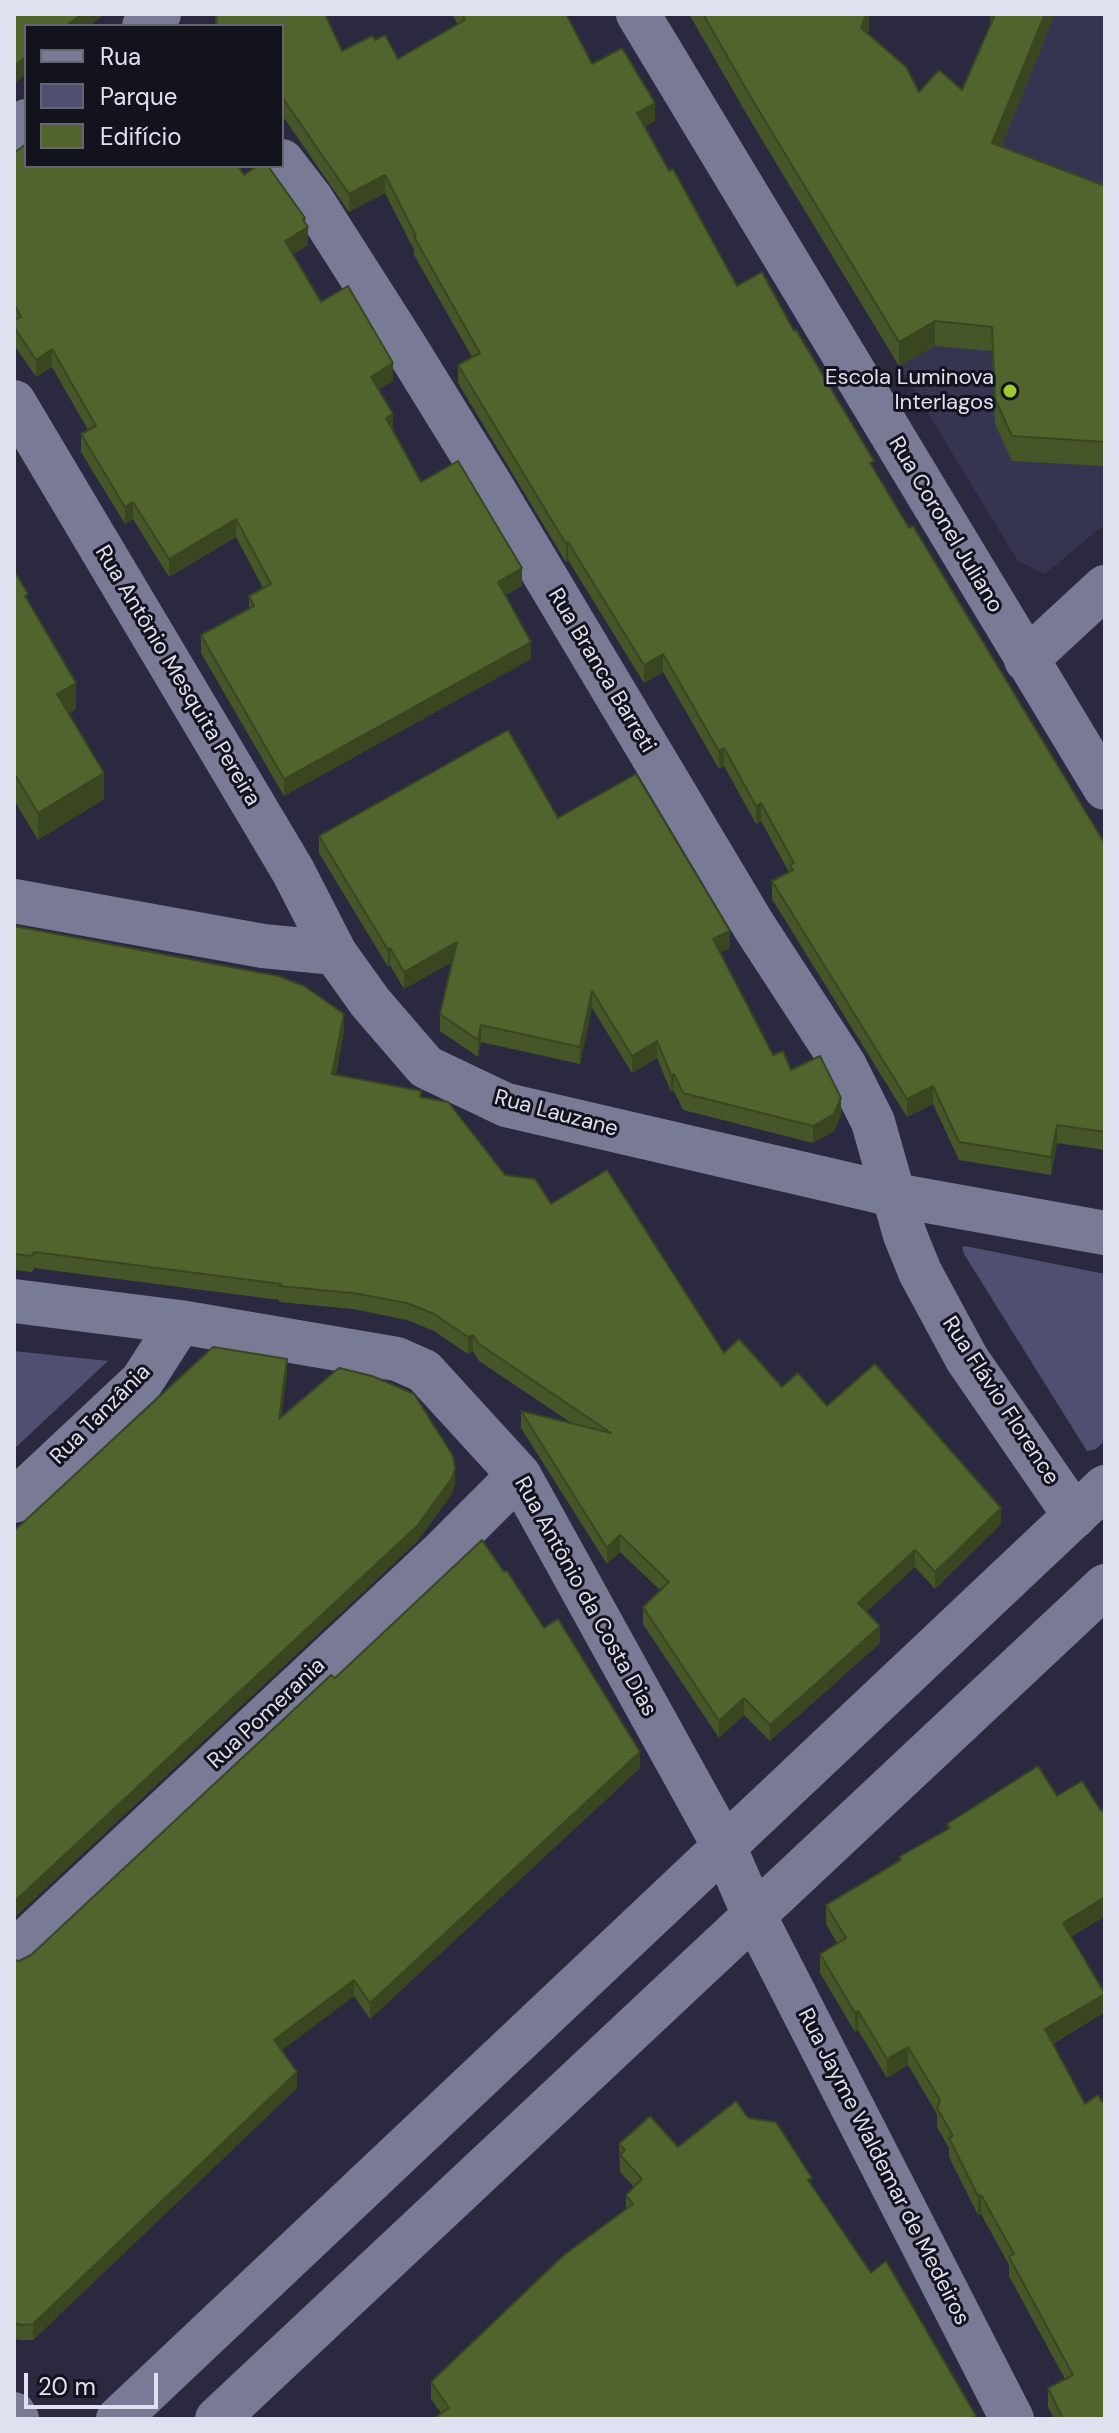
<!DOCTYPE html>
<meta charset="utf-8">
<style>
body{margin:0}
#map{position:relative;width:1119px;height:2433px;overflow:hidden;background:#2a2940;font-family:"DM Sans",sans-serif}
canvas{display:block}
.frame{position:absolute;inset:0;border:16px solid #e0e1f0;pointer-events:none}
.legend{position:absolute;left:24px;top:24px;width:260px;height:144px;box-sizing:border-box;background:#13131e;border:2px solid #656572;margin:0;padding:10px 14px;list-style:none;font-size:24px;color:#e0e1f0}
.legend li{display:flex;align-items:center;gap:16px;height:40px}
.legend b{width:40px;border:2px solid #656572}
.scale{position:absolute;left:24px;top:2373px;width:134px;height:36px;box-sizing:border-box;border:4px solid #e0e1f0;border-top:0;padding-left:10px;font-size:24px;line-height:28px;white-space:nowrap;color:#e0e1f0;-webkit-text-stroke:6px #13131e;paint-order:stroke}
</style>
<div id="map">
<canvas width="1119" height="2433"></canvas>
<div class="frame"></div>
<ul class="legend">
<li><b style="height:10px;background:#797a95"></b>Rua</li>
<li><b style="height:22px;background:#4f4f71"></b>Parque</li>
<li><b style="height:22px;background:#51642e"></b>Edifício</li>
</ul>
<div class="scale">20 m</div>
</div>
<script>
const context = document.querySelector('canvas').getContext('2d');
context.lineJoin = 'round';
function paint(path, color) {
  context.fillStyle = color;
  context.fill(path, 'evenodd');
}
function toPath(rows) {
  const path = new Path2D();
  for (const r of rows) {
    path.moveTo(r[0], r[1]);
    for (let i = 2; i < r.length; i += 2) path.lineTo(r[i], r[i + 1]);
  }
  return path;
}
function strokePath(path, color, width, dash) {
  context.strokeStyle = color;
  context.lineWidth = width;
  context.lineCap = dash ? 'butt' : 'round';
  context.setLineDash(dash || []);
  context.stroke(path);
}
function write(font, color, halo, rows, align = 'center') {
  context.font = font + ' "DM Sans",sans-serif';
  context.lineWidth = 6;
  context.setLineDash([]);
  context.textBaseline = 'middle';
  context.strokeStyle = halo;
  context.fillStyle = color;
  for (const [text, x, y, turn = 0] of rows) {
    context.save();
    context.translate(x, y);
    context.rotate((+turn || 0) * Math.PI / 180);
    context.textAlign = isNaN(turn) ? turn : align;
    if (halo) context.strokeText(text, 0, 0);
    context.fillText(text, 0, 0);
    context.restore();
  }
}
const built = toPath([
 [1055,14,1105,14,1105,524,1045,574,1018,561,833,257,992,168]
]);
const green = toPath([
 [965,1246,1105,1274,1105,1440,1096,1449,1087,1451,964,1254,962,1247],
 [14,1351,108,1361,14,1449]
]);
const minor = toPath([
 [638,14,1105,788],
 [144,26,159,14],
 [14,131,26,121],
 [282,161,312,200,405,346,492,487,754,926,845,1066,873,1122,905,1235,920,1272,967,1359,1075,1516],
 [14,402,293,871,335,953],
 [1026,660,1105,587],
 [14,901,263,946,335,953,370,1002,426,1067,506,1105,894,1195,1105,1233],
 [14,1301,180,1322,397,1359,424,1371,519,1475,724,1846,754,1915,1012,2419],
 [14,1501,142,1381,180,1322],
 [14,1952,441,1553,519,1475],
 [14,2414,17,2419],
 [118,2419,1105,1487],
 [217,2419,1105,1586]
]);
const wall = toPath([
 [215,14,325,14,342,51,375,40,398,59,458,25,452,14,566,14,592,64,655,121,645,127,669,171,737,286,794,331,909,528,1105,844,1105,1150,1057,1143,1051,1175,959,1160,933,1104,907,1117,772,899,772,881,789,872,761,821,756,824,724,766,719,769,663,672,644,683,568,560,566,562,458,383,458,365,472,357,414,255,414,250,385,193,349,212,282,115,282,26,216,26],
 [689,14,869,14,868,35,919,92,962,90,990,25,991,14,1055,14,1001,147,1105,186,1105,466,1012,461,995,424,992,351,935,346,899,366,750,120],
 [14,153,244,175,305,223,308,245,293,254,321,302,393,381,378,390,393,430,421,482,522,586,505,595,531,659,284,796,201,653,201,635,249,609,249,596,263,588,236,537,169,577,133,519,125,524,81,452,81,434,88,430,52,367,36,377,14,345],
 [14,571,76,709,69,714,104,799,38,840,14,800],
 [558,818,730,948,720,952,773,1055,841,1115,834,1131,813,1143,683,1110,674,1091,671,1092,657,1058,632,1073,592,1008,580,1064,481,1042,478,1057,440,1031,440,1014,452,962,404,989,390,965,388,967,319,853,319,836],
 [14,926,344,1031,336,1075,421,1097,505,1175,551,1204,724,1353,782,1387,827,1406,1001,1524,935,1589,915,1567,866,1612,880,1643,770,1741,744,1715,719,1738,643,1624,643,1607,660,1590,620,1552,607,1564,521,1428,521,1411,573,1424,479,1361,473,1351,468,1354,434,1331,407,1320,353,1309,279,1302,279,1300,34,1268,32,1272,14,1270],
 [504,1572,544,1628,640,1768,370,2019,354,1996,282,2050,297,2088,33,2340,21,2340,14,2339,14,1960,19,1961,31,1955,335,1678],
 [1057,1796,1101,1811,1105,1809,1105,1916,1071,1937,1105,2012,1053,2044,1105,2419,1054,2419,1048,2407,1048,2388,1065,2379,1009,2276,1009,2265,981,2214,978,2215,949,2157,949,2148,937,2127,937,2114,908,2065,887,2078,858,2030,855,2032,820,1973,820,1954,837,1943,826,1924,826,1905,899,1860,899,1857,947,1830,947,1824],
 [748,2118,812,2186,871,2273,976,2419,441,2413,431,2399,431,2382,626,2210,626,2195,634,2187,620,2172,619,2144,678,2147]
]);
const shadedWall = toPath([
 [82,14,105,14,89,26,66,26],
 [866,14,869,14,869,33,861,53,861,28],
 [1045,14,1055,14,992,168,992,143],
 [26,57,26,74,14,84,14,66],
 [655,103,655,121,637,131,637,113],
 [385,175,385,193,349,212,349,194],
 [305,218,305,229,308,227,308,245,285,259,285,241],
 [935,321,935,346,899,366,899,342],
 [52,349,52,367,36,377,36,360],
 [393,363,393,381,371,395,371,377],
 [393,414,393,432,386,418],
 [133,502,133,519,125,524,125,507],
 [236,519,236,537,169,577,169,559],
 [568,542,568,560,566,562,566,544],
 [522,568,522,586,498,599,498,582],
 [531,642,531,659,284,796,284,779],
 [663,654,663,672,644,683,644,665],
 [76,683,76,709,57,721,57,694],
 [724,748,724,766,719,769,719,751],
 [104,773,104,799,38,840,38,813],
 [761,803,761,821,756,824,756,806],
 [730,931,730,948,713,956,713,939],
 [457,942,457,959,404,989,404,972],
 [390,948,390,965,388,967,388,950],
 [592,991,592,1008,580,1064,580,1047],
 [344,1014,344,1031,332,1091,332,1074],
 [481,1025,481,1042,478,1057,478,1040],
 [657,1041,657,1058,632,1073,632,1056],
 [674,1074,674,1091,671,1092,671,1075],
 [933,1086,933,1104,907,1117,907,1099],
 [841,1098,841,1115,834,1131,813,1143,813,1126],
 [1057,1125,1057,1143,1051,1175,1051,1157],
 [473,1335,473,1351,468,1354,468,1337],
 [287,1359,287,1375,279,1434,279,1419],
 [455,1469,455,1485,452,1494,417,1542,14,1918,14,1902],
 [1001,1508,1001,1524,935,1589,935,1572],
 [620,1535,620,1552,607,1564,607,1548],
 [915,1550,915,1567,858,1620,858,1603],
 [880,1626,880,1643,770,1741,770,1725],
 [744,1698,744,1715,719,1738,719,1721],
 [640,1752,640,1768,370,2019,370,2003],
 [1105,1897,1105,1916,1063,1942,1063,1923],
 [354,1980,354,1996,274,2056,274,2040],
 [1105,1994,1105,2012,1045,2048,1045,2029],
 [858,2011,858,2030,855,2032,855,2013],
 [908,2047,908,2065,887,2078,887,2059],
 [297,2072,297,2088,33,2340,33,2324],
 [981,2195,981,2214,978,2215,978,2196]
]);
const building = toPath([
 [14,14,82,14,66,26,26,26,26,57,14,66,14,14],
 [216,14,325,14,342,51,372,36,375,40,385,35,398,59,465,20,462,14,566,14,592,64,622,48,655,103,637,113,669,171,673,169,737,286,762,272,794,331,796,330,874,461,870,463,909,528,913,526,1105,844,1105,1132,1057,1125,1051,1157,959,1142,933,1086,907,1099,772,881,793,870,790,865,794,863,761,803,756,806,724,748,719,751,663,654,644,665,568,542,566,544,458,365,480,353,414,237,416,236,385,175,349,194,282,97,282,26,217,26,216,14],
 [703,14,866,14,861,28,906,67,919,92,939,70,962,90,994,17,990,16,991,14,1045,14,992,143,1105,186,1105,442,1012,436,995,399,992,327,935,321,899,342,750,96,703,14],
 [26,144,26,166,238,166,244,175,257,166,268,166,305,218,303,220,308,227,285,241,321,302,348,286,393,363,371,377,393,414,386,418,421,482,458,461,522,568,498,582,531,642,284,779,201,635,254,606,249,596,271,584,236,519,169,559,133,502,125,507,81,434,96,426,52,349,36,360,14,327,14,321,21,317,14,304,14,153,26,144],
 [14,571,28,594,25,596,76,683,57,694,104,773,38,813,14,773,14,571],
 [508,730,558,818,636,774,730,931,713,939,773,1055,783,1051,791,1070,820,1056,841,1098,834,1114,813,1126,683,1093,674,1074,671,1075,657,1041,632,1056,592,991,580,1047,481,1025,478,1040,440,1014,457,942,404,972,390,948,388,950,319,836,508,730],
 [14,926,278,976,304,986,344,1014,332,1074,421,1091,420,1097,448,1102,505,1175,535,1179,551,1204,607,1170,724,1353,739,1339,782,1387,798,1373,827,1406,875,1364,1001,1508,935,1572,915,1550,858,1603,880,1626,770,1725,744,1698,719,1721,643,1607,669,1582,620,1535,607,1548,521,1411,611,1433,479,1344,473,1335,468,1337,434,1314,407,1303,353,1293,279,1286,281,1284,34,1252,32,1256,14,1254,14,926],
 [213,1347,287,1359,279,1419,339,1368,372,1376,414,1394,453,1456,455,1469,452,1478,417,1526,14,1902,14,1531,213,1347],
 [482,1540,504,1572,507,1571,544,1628,558,1619,640,1752,370,2003,354,1980,274,2040,297,2072,33,2324,21,2325,14,2323,14,1960,19,1961,31,1955,331,1675,335,1678,482,1540],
 [1038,1766,1057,1796,1082,1781,1101,1811,1105,1809,1105,1897,1063,1923,1105,1994,1045,2029,1085,2104,1098,2095,1102,2102,1105,2099,1105,2419,1063,2419,1048,2388,1073,2375,1009,2257,1014,2254,981,2195,978,2196,949,2138,953,2136,937,2108,940,2100,908,2047,887,2059,858,2011,855,2013,820,1954,846,1938,826,1905,901,1860,899,1857,950,1828,947,1824,1038,1766],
 [736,2101,748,2118,776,2122,812,2178,808,2180,871,2273,886,2261,976,2416,971,2419,433,2419,449,2408,431,2382,564,2255,633,2204,626,2195,642,2179,620,2155,625,2150,619,2144,650,2116,678,2147,736,2101]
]);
const markers = [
 [1010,391,8,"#9cca31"]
];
const poiNames = [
 ["Escola Luminova",994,378],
 ["Interlagos",994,403]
];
const streetNames = [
 ["Rua Coronel Juliano",945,525,59],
 ["Rua Branca Barreti",601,671,59],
 ["Rua Antônio Mesquita Pereira",177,676,59],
 ["Rua Lauzane",556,1114,15],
 ["Rua Flávio Florence",1000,1401,57],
 ["Rua Tanzânia",101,1415,-45],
 ["Rua Antônio da Costa Dias",585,1597,61],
 ["Rua Pomerania",267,1714,-43],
 ["Rua Jayme Waldemar de Medeiros",883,2167,63]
];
paint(built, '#353551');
paint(green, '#4f4f71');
strokePath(minor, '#797a95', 44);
paint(wall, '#465628');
paint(shadedWall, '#394620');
paint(building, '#51642e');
strokePath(building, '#394620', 2);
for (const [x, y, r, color] of markers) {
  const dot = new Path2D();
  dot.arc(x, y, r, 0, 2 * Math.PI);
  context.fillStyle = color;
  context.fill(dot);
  strokePath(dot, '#13131e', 3);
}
write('22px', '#e0e1f0', '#13131e', poiNames, 'right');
write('22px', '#e0e1f0', '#13131e', streetNames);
</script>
